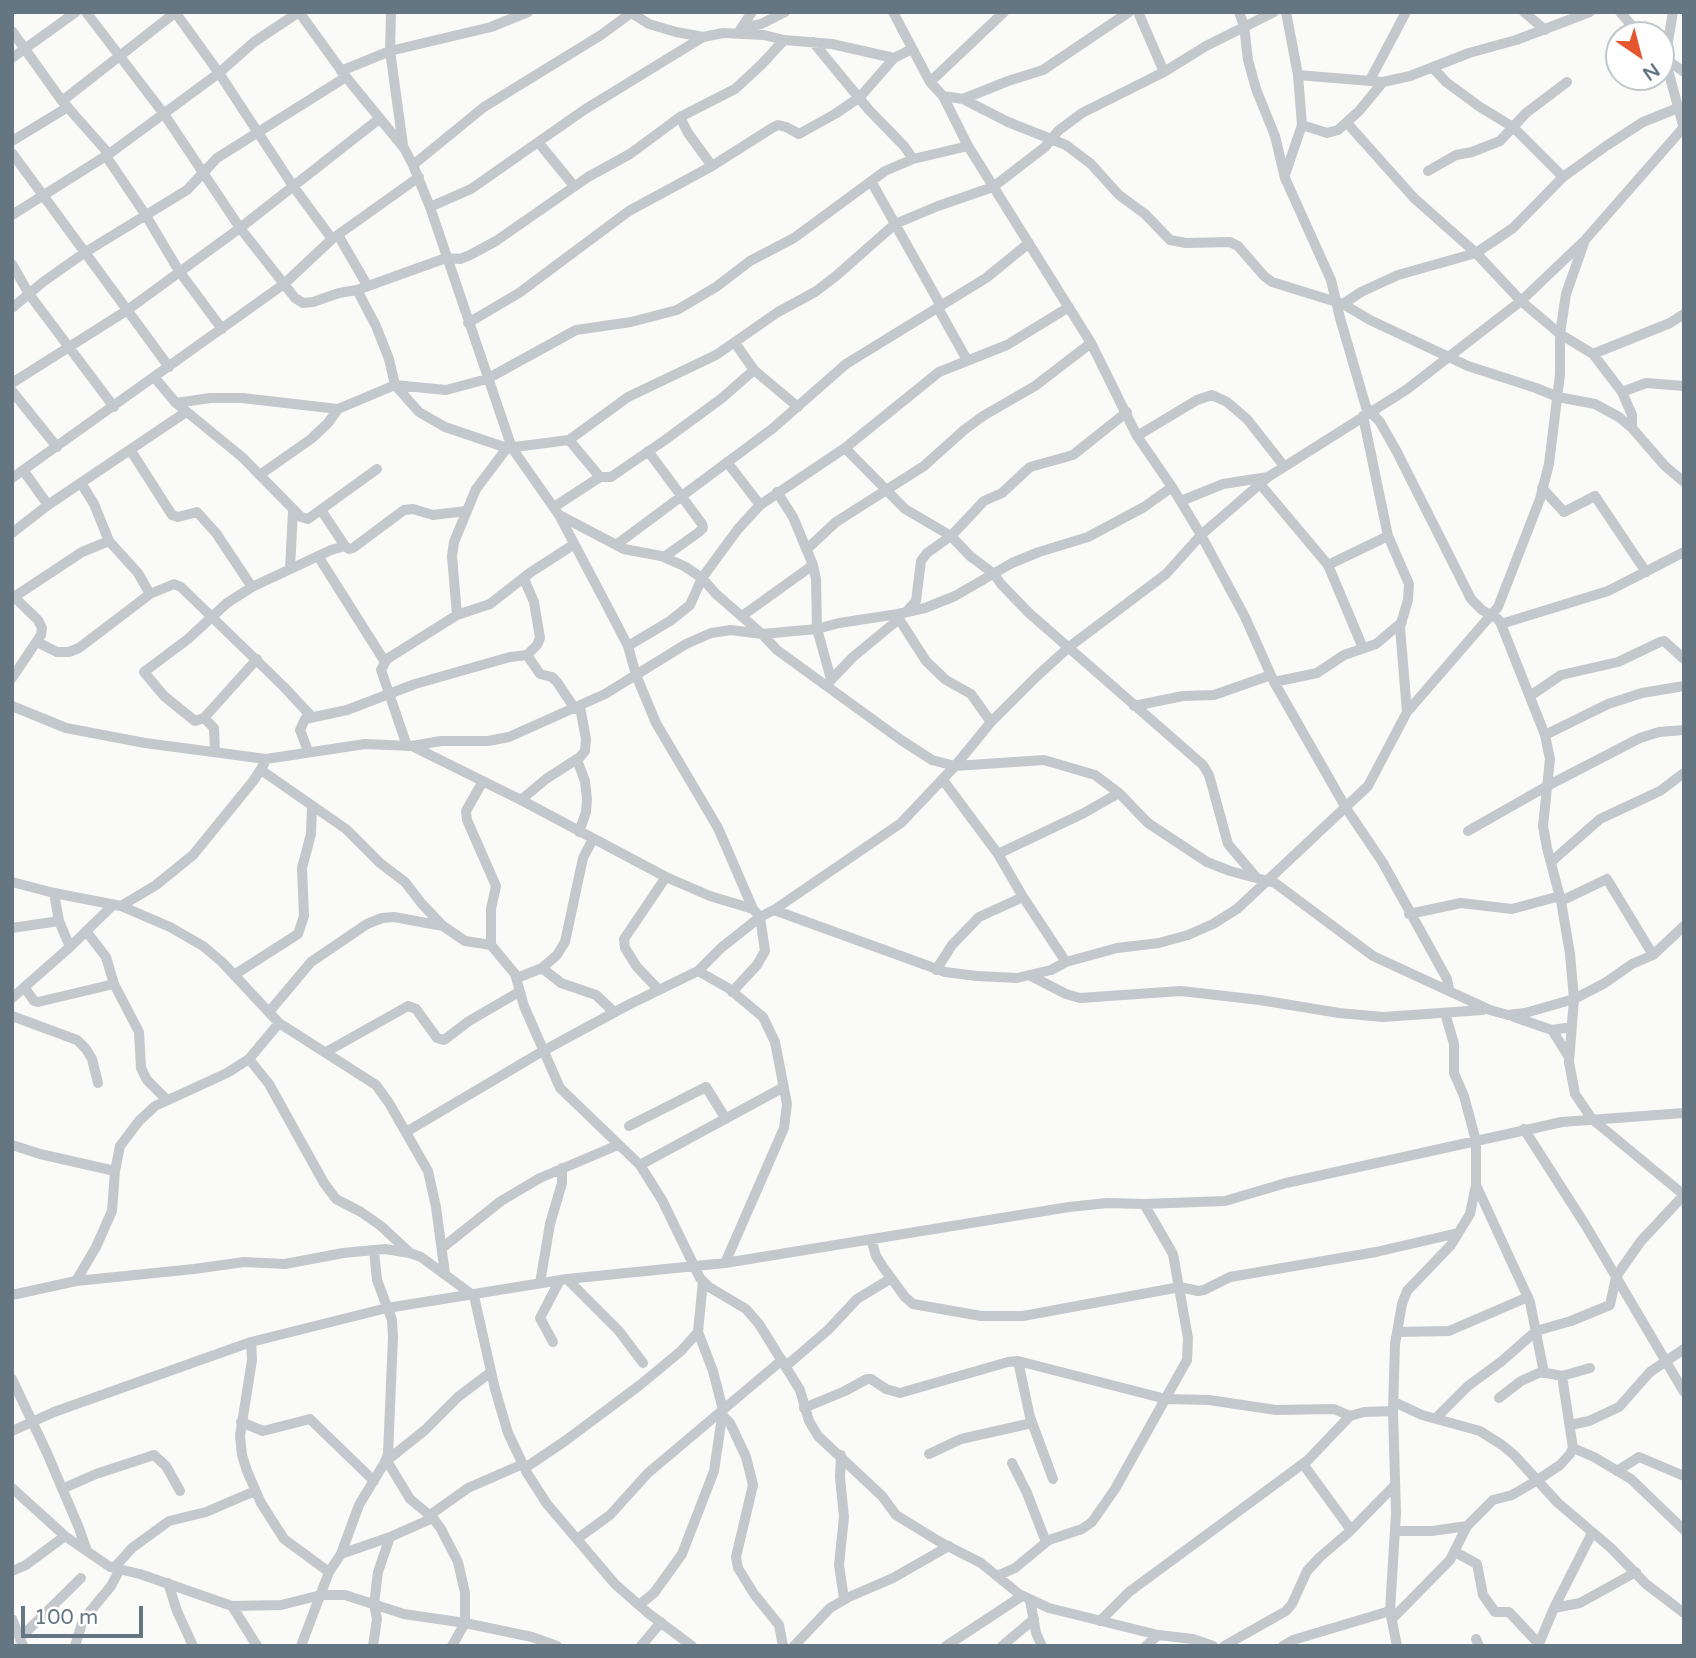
<!DOCTYPE html>
<style>
body{margin:0}
#map{position:relative;width:1696px;height:1658px;overflow:hidden;background:#fafaf8;font-family:"Varela Round",sans-serif}
canvas{display:block}
.frame{position:absolute;inset:0;border:14px solid #657683;pointer-events:none}
.north{position:absolute;left:1605px;top:21px;width:70px;height:70px;box-sizing:border-box;background:#fff;border:2px solid #c1c8cd;border-radius:50%;rotate:145deg;font-size:19px;font-weight:700;line-height:28px;text-align:center;color:#657683}
.north::after{content:'';display:block;margin:auto;width:24px;height:32px;background:#e4572e;clip-path:polygon(50% 0,100% 100%,50% 72%,0 100%)}
.scale{position:absolute;left:21px;top:1606px;width:122px;height:32px;box-sizing:border-box;border:4px solid #657683;border-top:0;padding-left:9px;font-size:21px;line-height:24px;white-space:nowrap;color:#657683;-webkit-text-stroke:5px #fff;paint-order:stroke}
</style>
<div id="map">
<canvas width="1696" height="1658"></canvas>
<div class="frame"></div>
<div class="north">N</div>
<div class="scale">100 m</div>
</div>
<script>
const context = document.querySelector('canvas').getContext('2d');
context.lineJoin = 'round';
function toPath(rows) {
  const path = new Path2D();
  for (const r of rows) {
    path.moveTo(r[0], r[1]);
    for (let i = 2; i < r.length; i += 2) path.lineTo(r[i], r[i + 1]);
  }
  return path;
}
function strokePath(path, color, width, dash) {
  context.strokeStyle = color;
  context.lineWidth = width;
  context.lineCap = dash ? 'butt' : 'round';
  context.setLineDash(dash || []);
  context.stroke(path);
}
const minor = toPath([
 [86,12,164,114,240,228,295,298,303,303,313,302,339,293,357,290,446,258,460,259,470,255,496,241,588,177,630,154,680,117,735,89,762,64,784,40],
 [175,12,219,73,293,186,332,239],
 [299,12,346,77,404,148,413,165,430,207,512,448,559,515,604,600,628,646,636,675,656,723,718,828,753,909],
 [391,12,390,51,403,145],
 [630,12,649,24,676,32,703,37,723,33,764,35,784,40,832,44,894,58],
 [893,12,930,82,943,96,968,146,1091,343,1137,436,1172,487,1201,535,1245,617,1274,682,1346,808,1383,863,1447,979,1449,989],
 [1138,12,1164,72],
 [1239,12,1244,26,1248,60,1256,89,1275,136,1285,178,1331,280,1340,318,1366,407,1380,422,1397,452,1471,599,1482,610,1498,619,1501,624,1545,735,1550,759,1543,826,1547,848,1561,901,1570,954,1574,999,1569,1062,1575,1094,1592,1119,1684,1195],
 [1286,12,1298,75,1302,125,1286,172],
 [1524,12,1545,30],
 [1620,12,1640,35],
 [1673,12,1665,59,1684,129],
 [742,28,761,24,785,12],
 [740,30,752,12],
 [12,31,62,101,109,154],
 [813,42,869,110,904,146,913,159],
 [1663,57,1684,72],
 [12,58,76,12],
 [1433,68,1446,82,1480,107,1513,127,1563,177],
 [341,71,390,51,491,27,528,12],
 [1298,75,1383,82,1410,76,1469,53,1516,40,1590,12],
 [1370,80,1406,12],
 [930,82,1004,12],
 [943,96,963,99,1008,122,1066,145,1091,164,1119,195,1145,214,1170,240,1186,243,1230,242,1238,246,1264,276,1272,282,1343,304,1370,320,1468,366,1536,388,1558,397,1595,404,1619,417,1632,428,1665,466,1684,482],
 [963,99,1008,81,1043,70,1129,12],
 [62,101,176,12],
 [680,117,688,133,712,166],
 [1347,123,1414,198,1476,253,1521,301,1560,334,1593,354,1622,392,1632,415,1632,428],
 [1302,125,1327,133,1338,130,1359,111,1383,82],
 [12,141,68,107],
 [538,142,574,186],
 [12,153,169,367],
 [106,156,145,214,179,271,222,329],
 [413,165,484,107,601,35,631,13],
 [1428,171,1456,155,1472,152,1500,141,1526,113,1567,82],
 [871,181,941,306],
 [430,207,471,189,584,110,703,37],
 [12,215,109,154,219,73,254,42,299,12],
 [338,235,367,285],
 [12,264,29,294,114,407],
 [357,290,376,326,389,359,395,385,419,412,445,427,507,448,569,440,628,397,716,355,778,312,815,292,836,276,895,224,938,206,993,187,1045,147,1058,131,1082,113,1164,72,1206,46,1274,12],
 [1343,304,1361,292,1398,275,1476,253,1513,228,1563,177,1606,146,1643,122,1678,108],
 [12,308,43,282,84,253,187,190,217,158,346,77],
 [938,308,967,360],
 [468,323,519,293,629,211,712,166,772,128,778,125,786,127,799,134,835,114,860,97,894,58,912,49],
 [735,343,754,370,798,407],
 [1593,354,1670,323,1684,314],
 [154,377,176,403,242,457,301,517,308,519,377,469],
 [12,383,126,311,240,228,379,119],
 [12,391,57,447],
 [1622,392,1646,383,1684,386],
 [176,403,210,398,242,398,338,409,395,385,446,390,487,379,576,330,631,322,677,310,716,287,750,261,794,238,885,171,913,159,968,146],
 [1363,416,1388,536,1409,584,1408,600,1400,627,1407,712],
 [1137,436,1197,400,1212,395,1227,402,1247,419,1284,466],
 [569,440,600,477],
 [845,448,905,509,951,536,970,556,994,574,1001,584,1029,613,1203,765,1209,775,1228,844,1256,877],
 [131,451,172,515,178,517,197,512,216,533,252,587],
 [648,451,702,524,703,528,699,532,664,557],
 [727,462,760,505],
 [23,470,48,505],
 [261,474,311,439,328,423,338,409],
 [12,478,284,284,332,239,419,177],
 [1260,484,1328,565,1363,648],
 [1542,488,1564,512,1595,496,1646,572],
 [777,492,793,517,813,565,816,579,817,629,831,679],
 [1181,501,1223,484,1268,477],
 [554,507,600,477,611,477,665,440,722,398,754,370],
 [321,510,345,546],
 [559,515,624,549,661,556,684,566,702,578,716,594,762,634,777,650,901,740,932,760,955,766,1044,760,1095,775,1119,793,1148,823,1207,862,1230,871,1275,883,1373,956,1490,1010,1508,1015,1525,1013,1574,999,1605,983,1632,964,1653,955,1684,926],
 [12,533,48,505,186,412],
 [616,545,772,429,846,364,986,278,1029,243],
 [808,548,836,522,924,466,964,430,983,416,1035,386,1091,343],
 [318,556,385,662],
 [1328,565,1388,536],
 [290,569,293,511],
 [150,594,174,584,181,587,284,687,312,717],
 [12,595,38,620,42,628,41,635,12,678],
 [14,597,82,552,109,541],
 [906,612,916,601,921,561,927,553,951,536,984,501,1002,493,1030,467,1073,455,1127,412],
 [457,615,452,556,454,542,476,489,507,448],
 [742,616,813,565],
 [899,619,926,661,946,680,971,694,991,722],
 [1501,624,1608,591,1684,552],
 [37,642,57,652,69,652,79,648,150,594,138,573,109,541,94,504,81,483],
 [628,646,670,621,690,605,702,578,738,529,760,505,845,448,939,372,1007,345,1069,307],
 [527,655,540,674,552,677,557,682,575,709],
 [257,659,204,718,195,721,164,696,144,672,188,639,227,603,252,587,331,550,345,546,349,549,353,548,404,510,413,509,433,515,466,511],
 [829,682,853,657,899,619,898,614],
 [1274,682,1317,673,1344,655,1376,644,1402,622],
 [1530,696,1561,675,1618,662,1660,642,1664,641,1684,659],
 [12,706,66,728,145,743,266,759,365,744,412,746,521,800,666,877,710,896,753,909,760,917,774,910,945,972,977,976,1017,978,1051,970,1066,962,1117,948,1159,943,1188,935,1213,924,1237,909,1368,786,1407,712,1498,607,1540,499,1549,464,1560,374,1560,334,1566,294,1585,240],
 [1134,706,1183,696,1214,695,1271,675],
 [204,718,214,728,215,752],
 [1545,735,1608,704,1642,693,1684,686],
 [407,746,381,670,387,659,457,615,490,604,531,572,573,545],
 [412,746,441,741,488,741,509,737,605,694,686,644,711,633,731,630,762,634,817,629,839,623,898,614,925,608,955,596,1012,563,1039,552,1088,537,1144,507,1172,487],
 [308,751,300,730,305,719,347,710,415,684,510,657,527,655,537,645,540,638,534,602,524,579],
 [577,760,585,781,587,799,586,812,579,832],
 [261,770,346,829,380,863,405,882,422,904,443,926,465,941,491,945,515,974,524,1006,560,1088,640,1165,662,1200,700,1278,709,1287,746,1309,759,1324,800,1390,809,1421,818,1436,882,1496,896,1515,940,1542,981,1563,1019,1594,1049,1608,1158,1635,1193,1639,1213,1646],
 [943,780,998,854,1023,897,1066,962],
 [483,781,466,811,467,820,496,886,491,909,491,945],
 [521,800,546,779,580,757,585,751,586,739,580,707],
 [1468,831,1549,785,1640,738,1659,732,1684,730],
 [998,854,1084,813,1119,793],
 [1551,862,1600,819,1660,791,1684,773],
 [12,882,54,893,121,906,156,885,193,855,254,780,264,764],
 [1561,901,1607,879,1653,955],
 [121,906,170,927,203,946,222,962,279,1023,376,1085,389,1103,428,1171,436,1207,445,1274],
 [774,910,901,823,955,766,991,722,1036,677,1069,647,1166,574,1201,535,1268,477,1406,390,1521,301,1585,240,1684,127],
 [1409,914,1461,903,1512,909,1560,896],
 [12,928,59,921],
 [86,931,106,957,114,984,139,1032,141,1068,147,1080,167,1100],
 [70,947,112,906],
 [542,968,561,983,596,995,614,1012],
 [936,970,952,945,979,917,1023,897],
 [698,971,728,988,763,1017,775,1042,787,1104,784,1128,725,1263],
 [234,975,298,934,304,916,302,868,311,834,312,806],
 [1029,975,1066,994,1080,998,1181,991,1260,1000,1339,1013,1383,1017,1483,1010],
 [517,978,542,968,557,955,565,942,583,858,593,839],
 [25,988,34,1001,38,1002,114,984],
 [659,990,637,967,625,948,624,939,666,877],
 [732,992,757,965,765,951,760,917],
 [12,998,70,947,59,921,54,893],
 [269,1012,311,962,367,924,382,918,394,917,443,926],
 [12,1016,77,1040,86,1049,92,1059,98,1083],
 [1514,1017,1552,1030,1572,1027],
 [1552,1030,1569,1057],
 [326,1052,408,1006,416,1009,437,1038,444,1040,469,1021,519,992],
 [249,1059,269,1084,324,1183,336,1199,361,1212,381,1226,409,1252],
 [629,1126,706,1087,726,1119],
 [1524,1129,1586,1226,1684,1392],
 [406,1132,543,1051,628,1005,698,971,721,948,760,917],
 [12,1145,40,1154,115,1171],
 [640,1165,784,1087],
 [1476,1185,1530,1302,1544,1373],
 [871,1239,876,1256,883,1267,905,1297,913,1304,981,1316,1023,1316,1180,1287,1198,1291,1204,1290,1230,1277,1376,1252,1458,1233],
 [442,1248,501,1201,540,1178,618,1145],
 [567,1279,619,1331,643,1363],
 [76,1281,96,1247,112,1211,115,1171,120,1146,139,1121,155,1106,227,1073,249,1059,279,1023],
 [540,1283,550,1224,562,1183,562,1168],
 [12,1295,76,1281,194,1269,244,1262,285,1264,343,1253,385,1249,410,1253,421,1257,474,1296,495,1389,508,1433,527,1473,547,1504,615,1584,648,1613,692,1646],
 [1397,1332,1449,1331,1528,1297],
 [251,1342,252,1360,240,1436,242,1455,247,1471,261,1503,284,1539,329,1572],
 [553,1342,540,1318,560,1280],
 [1018,1361,1030,1417,1053,1479],
 [786,1366,828,1330,857,1299,890,1279],
 [12,1379,47,1453,79,1528,87,1551],
 [1499,1398,1521,1381,1541,1372,1562,1376,1590,1368],
 [1394,1402,1422,1415,1480,1431,1502,1445,1514,1455,1558,1503,1611,1548,1646,1584,1684,1613],
 [804,1408,845,1391,867,1379,871,1379,886,1389,900,1393,1008,1362,1018,1361,1166,1399,1209,1400,1276,1410,1334,1409,1350,1416],
 [722,1415,730,1423,746,1457,753,1485,736,1557,738,1568,754,1594,779,1625,783,1646],
 [1437,1417,1468,1386,1502,1361,1536,1331,1571,1321,1610,1305,1616,1277,1622,1268,1641,1241,1684,1195],
 [241,1422,263,1431,310,1419,374,1481],
 [1570,1425,1589,1421,1619,1407,1650,1372,1684,1349],
 [12,1431,54,1412,251,1342,387,1308,567,1279,725,1263,1069,1207,1107,1203,1144,1204,1225,1201,1286,1183,1562,1122,1684,1113],
 [1573,1448,1594,1457,1631,1479,1684,1530],
 [929,1454,961,1439,1032,1423],
 [841,1455,840,1477,844,1517,839,1565,844,1599],
 [387,1461,410,1499,433,1518,441,1529,458,1562,465,1593,465,1623,452,1646],
 [385,1462,425,1430,458,1397,491,1372],
 [1012,1463,1027,1493,1046,1542],
 [1303,1464,1351,1530],
 [525,1468,565,1441,640,1385,681,1351,698,1332],
 [1617,1471,1639,1457,1684,1476],
 [12,1488,65,1536,110,1567,140,1574,232,1606,281,1605,321,1595,345,1595,404,1614,465,1623,532,1637,557,1646],
 [62,1489,96,1474,154,1455,166,1466,180,1491],
 [430,1515,468,1488,523,1464],
 [1395,1531,1432,1531,1467,1526],
 [577,1539,610,1515,648,1473,782,1360],
 [1455,1552,1477,1564,1483,1595,1495,1612,1509,1612,1539,1644],
 [341,1554,390,1537,433,1518],
 [114,1568,132,1548,169,1521,206,1512,255,1491],
 [12,1571,26,1565,65,1536],
 [997,1576,1015,1568,1049,1540,1082,1529,1092,1522,1115,1489,1187,1360,1188,1338,1173,1254,1144,1204],
 [168,1583,177,1611,193,1646],
 [1030,1600,1036,1633,1042,1646],
 [639,1605,654,1593,682,1554,714,1471,723,1410,713,1371,698,1332,703,1281],
 [232,1606,257,1646],
 [1554,1608,1580,1603,1636,1572],
 [12,1619,23,1646],
 [1392,1619,1450,1560,1467,1526,1493,1500,1512,1495,1536,1481,1560,1465,1570,1454,1573,1448,1562,1376],
 [1100,1621,1129,1592,1308,1460,1350,1416,1364,1412,1393,1411],
 [21,1637,81,1578],
 [1476,1639,1479,1646],
 [75,1646,83,1620,111,1586,120,1569],
 [301,1646,329,1572,341,1554,359,1505,385,1462,388,1454,393,1337,392,1320,377,1280,374,1251],
 [373,1646,377,1619,374,1604,378,1572,390,1537],
 [641,1646,661,1622],
 [794,1646,830,1608,849,1597,893,1578,949,1546],
 [946,1646,1022,1596],
 [1002,1646,1034,1619],
 [1146,1646,1158,1635],
 [1224,1646,1286,1611,1292,1604,1307,1571,1320,1557,1348,1533,1395,1485],
 [1283,1646,1293,1640,1390,1611],
 [1397,1646,1390,1611,1396,1513,1393,1411,1395,1344,1399,1321,1402,1304,1407,1291,1451,1245,1470,1214,1476,1185,1476,1141,1464,1096,1454,1073,1454,1044,1445,1013],
 [1538,1646,1554,1608,1592,1533]
]);
strokePath(minor, '#c3c8cc', 10);
</script>
